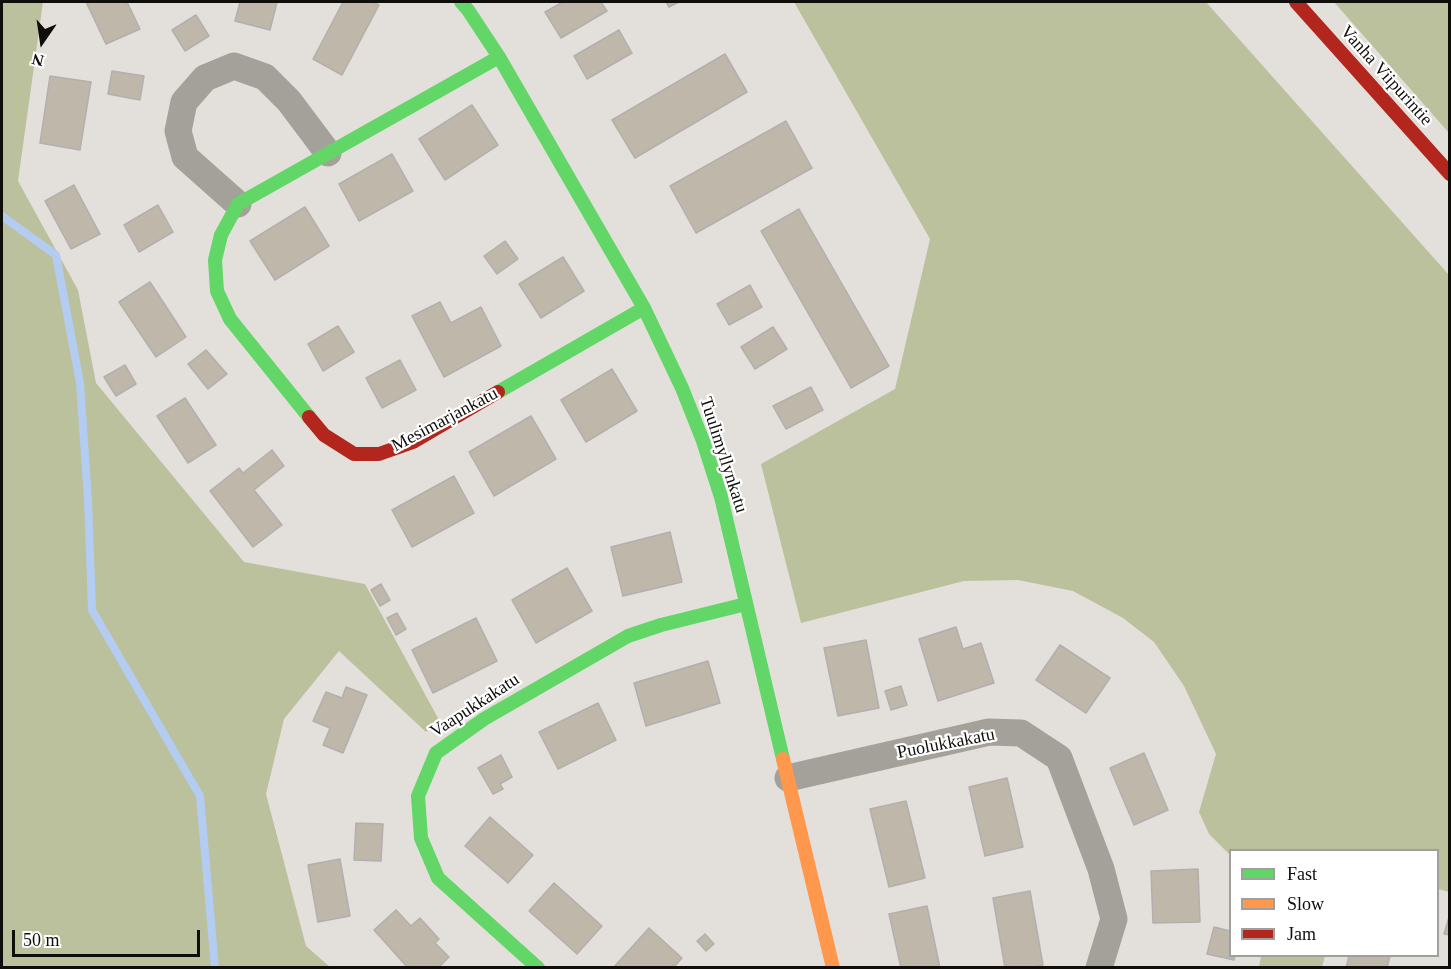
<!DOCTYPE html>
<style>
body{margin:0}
#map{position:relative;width:1451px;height:969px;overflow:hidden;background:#e3e0dc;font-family:"Times New Roman",serif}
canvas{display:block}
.frame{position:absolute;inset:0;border:3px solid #0f0e0b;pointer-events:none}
.legend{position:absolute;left:1229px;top:849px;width:210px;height:108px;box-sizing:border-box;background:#fff;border:2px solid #9f9f9d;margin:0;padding:8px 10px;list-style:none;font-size:18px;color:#0f0e0b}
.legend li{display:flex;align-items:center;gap:12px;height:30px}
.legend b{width:30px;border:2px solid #9f9f9d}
.north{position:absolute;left:12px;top:12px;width:60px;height:60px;-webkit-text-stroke:4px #fff;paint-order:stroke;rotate:193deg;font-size:16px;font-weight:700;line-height:24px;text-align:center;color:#0f0e0b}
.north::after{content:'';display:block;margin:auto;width:21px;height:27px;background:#0f0e0b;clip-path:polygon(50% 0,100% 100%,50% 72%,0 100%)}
.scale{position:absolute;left:12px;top:930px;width:188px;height:27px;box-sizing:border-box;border:3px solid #0f0e0b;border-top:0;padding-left:8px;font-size:18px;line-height:21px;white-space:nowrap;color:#0f0e0b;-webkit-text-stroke:4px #fff;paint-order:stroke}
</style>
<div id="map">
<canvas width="1451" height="969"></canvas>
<div class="frame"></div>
<ul class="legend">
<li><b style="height:8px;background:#63d668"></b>Fast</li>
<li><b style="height:8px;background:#ff974d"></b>Slow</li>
<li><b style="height:8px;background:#b3261e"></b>Jam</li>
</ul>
<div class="north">N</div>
<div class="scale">50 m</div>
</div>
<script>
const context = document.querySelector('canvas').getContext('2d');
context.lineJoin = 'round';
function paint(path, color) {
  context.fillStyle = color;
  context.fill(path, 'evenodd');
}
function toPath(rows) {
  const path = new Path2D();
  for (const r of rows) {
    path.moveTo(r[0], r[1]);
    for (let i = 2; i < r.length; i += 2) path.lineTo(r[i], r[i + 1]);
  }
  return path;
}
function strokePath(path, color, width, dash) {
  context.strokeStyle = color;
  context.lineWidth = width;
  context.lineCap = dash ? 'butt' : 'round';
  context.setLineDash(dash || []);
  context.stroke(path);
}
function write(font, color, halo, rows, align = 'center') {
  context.font = font + ' "Times New Roman",serif';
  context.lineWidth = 4.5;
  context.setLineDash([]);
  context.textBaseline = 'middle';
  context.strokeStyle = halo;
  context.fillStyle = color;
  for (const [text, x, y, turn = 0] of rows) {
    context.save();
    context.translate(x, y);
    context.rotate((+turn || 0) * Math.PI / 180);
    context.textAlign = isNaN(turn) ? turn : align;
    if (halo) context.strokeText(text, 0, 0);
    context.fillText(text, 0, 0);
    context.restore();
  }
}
const forest = toPath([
 [2,2,43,2,18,181,78,290,96,383,244,562,365,584,439,720,426,732,339,651,284,719,266,794,306,946,330,967,2,967],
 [794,2,1206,2,1449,275,1449,892,1438,889,1438,850,1230,850,1230,855,1209,834,1199,812,1216,754,1184,686,1154,642,1123,618,1073,591,1018,580,964,581,801,623,761,464,895,389,930,239],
 [1334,2,1449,2,1449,133],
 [1261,956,1325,956,1322,967,1259,967]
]);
const stream = toPath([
 [2,216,56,255,80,383,88,500,92,610,200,796,215,968]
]);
const building = toPath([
 [86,2,127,2,140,29,106,44,86,2],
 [240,2,277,2,270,30,235,21,240,2],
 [343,2,372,2,379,5,342,75,313,59,343,2],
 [563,2,601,2,607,11,561,38,545,12,563,2],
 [666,2,679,2,669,7,666,2],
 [196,15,209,36,185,51,172,30,196,15],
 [619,30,632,53,587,79,574,56,619,30],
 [725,54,747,92,635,158,612,120,725,54],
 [112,71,144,76,140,100,108,94,112,71],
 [50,76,91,82,80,150,40,143,50,76],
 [472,105,498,145,445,180,419,139,472,105],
 [786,121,812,168,696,233,670,186,786,121],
 [392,154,413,191,359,221,339,184,392,154],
 [74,185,100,234,71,249,45,201,74,185],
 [158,205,173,232,139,252,124,225,158,205],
 [305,207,329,246,275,280,250,241,305,207],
 [799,209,889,366,851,388,761,231,799,209],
 [505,241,518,259,497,274,484,256,505,241],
 [563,257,584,291,541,318,519,284,563,257],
 [150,282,186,337,156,357,119,302,150,282],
 [750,285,762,307,729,325,717,304,750,285],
 [440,302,451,323,481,307,501,346,444,377,412,316,440,302],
 [338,326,354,352,323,371,308,344,338,326],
 [773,327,787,349,755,369,741,347,773,327],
 [206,350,227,374,208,389,188,364,206,350],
 [400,360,416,390,382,408,366,378,400,360],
 [125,365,136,384,116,396,104,377,125,365],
 [612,369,637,411,586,442,561,400,612,369],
 [811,387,823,410,786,429,773,406,811,387],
 [185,398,216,445,188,463,157,416,185,398],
 [531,416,556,459,494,496,469,452,531,416],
 [272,450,284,466,254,490,282,525,253,547,210,491,239,468,243,473,272,450],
 [454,476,474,513,412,547,392,510,454,476],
 [670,532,682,582,623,596,611,547,670,532],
 [567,568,592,611,536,643,512,600,567,568],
 [381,584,390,600,380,606,371,590,381,584],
 [397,613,406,629,396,635,387,618,397,613],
 [476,618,497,661,433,693,412,650,476,618],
 [956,627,963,649,981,643,994,683,938,701,919,639,956,627],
 [866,640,879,708,838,716,824,648,866,640],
 [1060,645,1110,678,1086,713,1036,680,1060,645],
 [708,661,720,703,646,726,634,683,708,661],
 [901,686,907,705,891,710,885,691,901,686],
 [346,687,367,695,343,753,323,745,330,728,313,721,326,692,342,698,346,687],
 [598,703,616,740,558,769,539,732,598,703],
 [1144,753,1168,810,1134,825,1110,768,1144,753],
 [501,755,512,777,500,784,503,789,493,794,478,768,501,755],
 [1007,778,1023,847,985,856,969,787,1007,778],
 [906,801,925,878,889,887,870,809,906,801],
 [490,817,533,855,508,883,465,846,490,817],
 [356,823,383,824,381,861,354,860,356,823],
 [340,859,350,916,318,922,308,865,340,859],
 [1198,869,1200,922,1153,923,1151,871,1198,869],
 [554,883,602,926,577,954,529,911,554,883],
 [1030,891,1043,965,1026,968,1005,968,993,898,1030,891],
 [927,906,940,968,901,968,889,914,927,906],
 [396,910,411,926,420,918,439,939,435,943,449,957,438,968,408,968,374,930,396,910],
 [1450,914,1450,935,1444,934,1450,914],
 [1214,927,1230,931,1230,956,1235,956,1234,960,1207,954,1214,927],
 [649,928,682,958,673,968,613,968,649,928],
 [705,934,714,944,706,951,697,941,705,934],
 [1349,956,1390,956,1387,968,1346,968,1349,956]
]);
const street = toPath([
 [238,204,185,157,178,131,184,102,205,78,234,66,265,77,289,101,328,153],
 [788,778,989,732,1021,733,1059,758,1101,869,1114,919,1099,968]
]);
const fast = toPath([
 [461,2,468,10,499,57,644,308,682,388,703,441,721,497,783,759],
 [498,392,644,308],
 [309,417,230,319,217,291,215,260,221,235,238,204,499,57],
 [538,968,438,878,421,838,418,796,436,753,484,719,628,636,661,625,746,604]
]);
const slow = toPath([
 [783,759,833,968]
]);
const jam = toPath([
 [1296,2,1450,174],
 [309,417,324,435,354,454,379,454,413,442,498,392]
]);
const streetNames = [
 ["Vanha Viipurintie",1386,76,48],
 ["Mesimarjankatu",445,420,-28],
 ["Tuulimyllynkatu",723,455,72],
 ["Vaapukkakatu",475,706,-33],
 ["Puolukkakatu",946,744,-11]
];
paint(forest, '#bbc19c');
strokePath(stream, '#b4ccf2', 8);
paint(building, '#c0b7ab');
strokePath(building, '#b2afac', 1.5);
strokePath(street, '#a4a19a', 27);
strokePath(fast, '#63d668', 14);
strokePath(slow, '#ff974d', 14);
strokePath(jam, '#b3261e', 14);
write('18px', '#0f0e0b', '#fff', streetNames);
</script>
